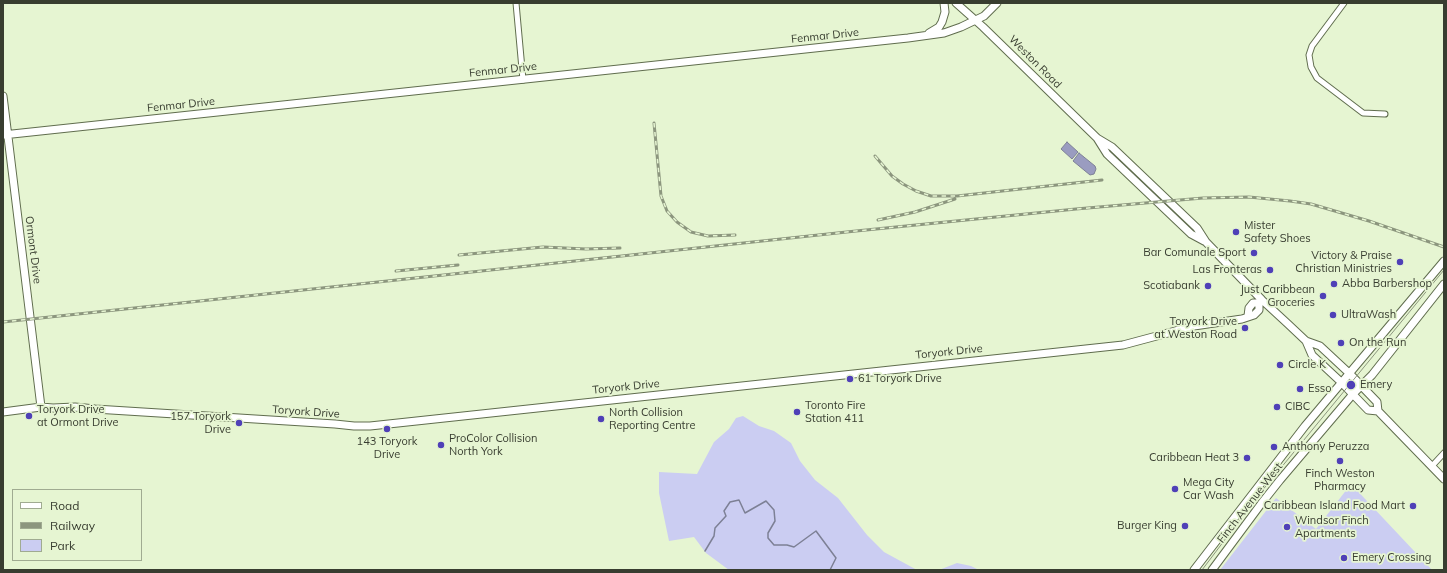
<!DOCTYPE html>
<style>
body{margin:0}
#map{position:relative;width:1447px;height:573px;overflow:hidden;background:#e6f5d2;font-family:Mulish,sans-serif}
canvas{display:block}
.frame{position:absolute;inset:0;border:4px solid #383d30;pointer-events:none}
.legend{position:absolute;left:12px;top:489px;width:130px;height:72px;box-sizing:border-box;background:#e6f5d2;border:1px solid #a0ab91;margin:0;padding:5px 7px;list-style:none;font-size:12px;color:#383d30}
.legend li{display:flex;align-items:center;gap:8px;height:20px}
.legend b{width:20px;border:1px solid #a0ab91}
</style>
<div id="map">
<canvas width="1447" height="573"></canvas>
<div class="frame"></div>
<ul class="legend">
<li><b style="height:5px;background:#fff"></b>Road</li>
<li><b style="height:5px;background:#8c967e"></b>Railway</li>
<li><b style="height:11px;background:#cbcdf2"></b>Park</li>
</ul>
</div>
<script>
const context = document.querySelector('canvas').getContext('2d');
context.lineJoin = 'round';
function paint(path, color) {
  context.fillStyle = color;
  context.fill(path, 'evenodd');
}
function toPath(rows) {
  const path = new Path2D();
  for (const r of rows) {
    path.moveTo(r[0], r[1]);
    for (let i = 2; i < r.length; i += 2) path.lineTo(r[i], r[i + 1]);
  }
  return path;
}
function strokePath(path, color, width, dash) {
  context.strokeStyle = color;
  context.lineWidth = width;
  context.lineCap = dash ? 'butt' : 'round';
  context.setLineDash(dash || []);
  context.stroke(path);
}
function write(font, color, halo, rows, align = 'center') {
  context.font = font + ' Mulish,sans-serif';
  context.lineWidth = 3.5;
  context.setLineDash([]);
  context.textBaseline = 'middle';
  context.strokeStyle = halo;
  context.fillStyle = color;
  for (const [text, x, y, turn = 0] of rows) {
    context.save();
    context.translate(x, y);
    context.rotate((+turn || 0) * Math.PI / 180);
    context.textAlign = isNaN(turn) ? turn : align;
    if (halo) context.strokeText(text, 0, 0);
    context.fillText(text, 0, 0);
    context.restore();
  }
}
const green = toPath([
 [743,416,759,426,774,431,791,443,800,461,815,480,838,498,867,535,884,552,917,570,729,570,706,553,694,537,669,541,659,493,659,472,697,474,714,442,729,429,736,418],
 [1351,484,1432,570,1220,570,1276,498,1316,529],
 [957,563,971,566,979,570,917,570,939,570]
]);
const water = toPath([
 [1067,142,1078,152,1072,159,1061,149,1067,142],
 [1079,153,1095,166,1096,169,1094,174,1090,175,1073,161,1079,153]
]);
const stream = toPath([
 [705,551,714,536,715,528,726,516,724,511,730,502,739,500,745,513,766,501,774,510,775,521,768,533,768,538,774,545,787,545,794,547,816,531,836,558,830,570]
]);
const street = toPath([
 [516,3,523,80],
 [1344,3,1312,46,1309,55,1311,67,1317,78,1363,113,1385,114],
 [1432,466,1444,453]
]);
const secondary = toPath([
 [956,3,983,27,1097,138,1107,154,1191,234,1204,241],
 [929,33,939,27,942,22,945,12,944,3],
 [3,96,41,407],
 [3,135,908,38,944,33,961,27,984,16,997,3],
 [1097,138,1112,147,1197,228,1206,242,1262,300,1288,324,1306,341,1320,346,1349,373,1377,402,1378,411,1444,479],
 [1248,316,1249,308,1253,303,1259,303],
 [1306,341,1312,355,1341,382,1368,410,1378,411],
 [3,412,41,407,53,408,75,407,95,409,335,424,354,426,370,426,1123,345,1194,326,1242,319,1254,315,1259,310,1259,303],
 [1194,570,1305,426,1444,261],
 [1212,570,1261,504,1280,480,1353,394,1372,375,1444,284]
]);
const tram = toPath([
 [1202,570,1261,492,1444,270]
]);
const rail = toPath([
 [654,123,661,196,667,211,677,222,691,232,708,236,735,235],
 [875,156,892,176,903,184,916,191,931,196,957,196,1102,180],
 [878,220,915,212,955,199],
 [459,255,543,247,586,249,620,248],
 [396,271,458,265],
 [3,322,856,231,1076,209,1203,198,1249,197,1290,201,1311,204,1369,221,1444,247]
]);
const markers = [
 [1236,232,4,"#4f40b7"],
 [1254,253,4,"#4f40b7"],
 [1400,262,4,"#4f40b7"],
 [1270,270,4,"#4f40b7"],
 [1334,284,4,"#4f40b7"],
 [1208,286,4,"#4f40b7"],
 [1323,296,4,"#4f40b7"],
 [1333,315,4,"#4f40b7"],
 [1245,328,4,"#4f40b7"],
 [1341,343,4,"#4f40b7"],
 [1280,365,4,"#4f40b7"],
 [850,379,4,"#4f40b7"],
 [1351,385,5,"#4f40b7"],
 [1300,389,4,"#4f40b7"],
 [1277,407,4,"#4f40b7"],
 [797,412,4,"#4f40b7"],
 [29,416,4,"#4f40b7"],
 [601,419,4,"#4f40b7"],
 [239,423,4,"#4f40b7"],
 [387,429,4,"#4f40b7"],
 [441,445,4,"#4f40b7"],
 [1274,447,4,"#4f40b7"],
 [1247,458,4,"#4f40b7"],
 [1340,461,4,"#4f40b7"],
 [1175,489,4,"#4f40b7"],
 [1413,506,4,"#4f40b7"],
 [1185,526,4,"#4f40b7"],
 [1287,527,4,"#4f40b7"],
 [1344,558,4,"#4f40b7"]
];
const streetNames = [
 ["Fenmar Drive",825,36,-6],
 ["Weston Road",1035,62,45],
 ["Fenmar Drive",503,70,-6],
 ["Fenmar Drive",181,105,-6],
 ["Ormont Drive",33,250,83],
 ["Toryork Drive",949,352,-6],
 ["Toryork Drive",626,387,-6],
 ["Toryork Drive",306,412,4],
 ["Finch Avenue West",1250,503,-52]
];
const poiNames = [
 ["Mister",1244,226],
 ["Safety Shoes",1244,239],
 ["Bar Comunale Sport",1246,253,"right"],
 ["Victory & Praise",1392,256,"right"],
 ["Christian Ministries",1392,269,"right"],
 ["Las Fronteras",1262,270,"right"],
 ["Abba Barbershop",1342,284],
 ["Scotiabank",1200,286,"right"],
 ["Just Caribbean",1315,290,"right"],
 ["Groceries",1315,303,"right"],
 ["UltraWash",1341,315],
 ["Toryork Drive",1237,322,"right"],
 ["at Weston Road",1237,335,"right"],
 ["On the Run",1349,343],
 ["Circle K",1288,365],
 ["61 Toryork Drive",858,379],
 ["Emery",1360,385],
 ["Esso",1308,389],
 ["Toronto Fire",805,406],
 ["Station 411",805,419],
 ["CIBC",1285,407],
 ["Toryork Drive",37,410],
 ["at Ormont Drive",37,423],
 ["North Collision",609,413],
 ["Reporting Centre",609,426],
 ["157 Toryork",231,417,"right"],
 ["Drive",231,430,"right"],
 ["ProColor Collision",449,439],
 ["North York",449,452],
 ["143 Toryork",387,442,"center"],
 ["Drive",387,455,"center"],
 ["Anthony Peruzza",1282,447],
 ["Caribbean Heat 3",1239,458,"right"],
 ["Finch Weston",1340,474,"center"],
 ["Pharmacy",1340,487,"center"],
 ["Mega City",1183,483],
 ["Car Wash",1183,496],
 ["Caribbean Island Food Mart",1405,506,"right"],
 ["Windsor Finch",1295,521],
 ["Apartments",1295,534],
 ["Burger King",1177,526,"right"],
 ["Emery Crossing",1352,558]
];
paint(green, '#cbcdf2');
paint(water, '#9a9cc0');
strokePath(water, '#7d8095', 1);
strokePath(stream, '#7d8095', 1.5);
strokePath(street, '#606d4e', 7);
strokePath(secondary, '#606d4e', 9);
strokePath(street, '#fff', 5);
strokePath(secondary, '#fff', 7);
strokePath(tram, '#8c967e', 1);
strokePath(rail, '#8c967e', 3);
strokePath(rail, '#e6f5d2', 1.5, [4.5]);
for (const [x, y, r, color] of markers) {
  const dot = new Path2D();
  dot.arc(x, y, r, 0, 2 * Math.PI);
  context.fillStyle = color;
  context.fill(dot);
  strokePath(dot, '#e6f5d2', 1.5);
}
write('11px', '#383d30', '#e6f5d2', streetNames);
write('11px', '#383d30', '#e6f5d2', poiNames, 'left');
</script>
